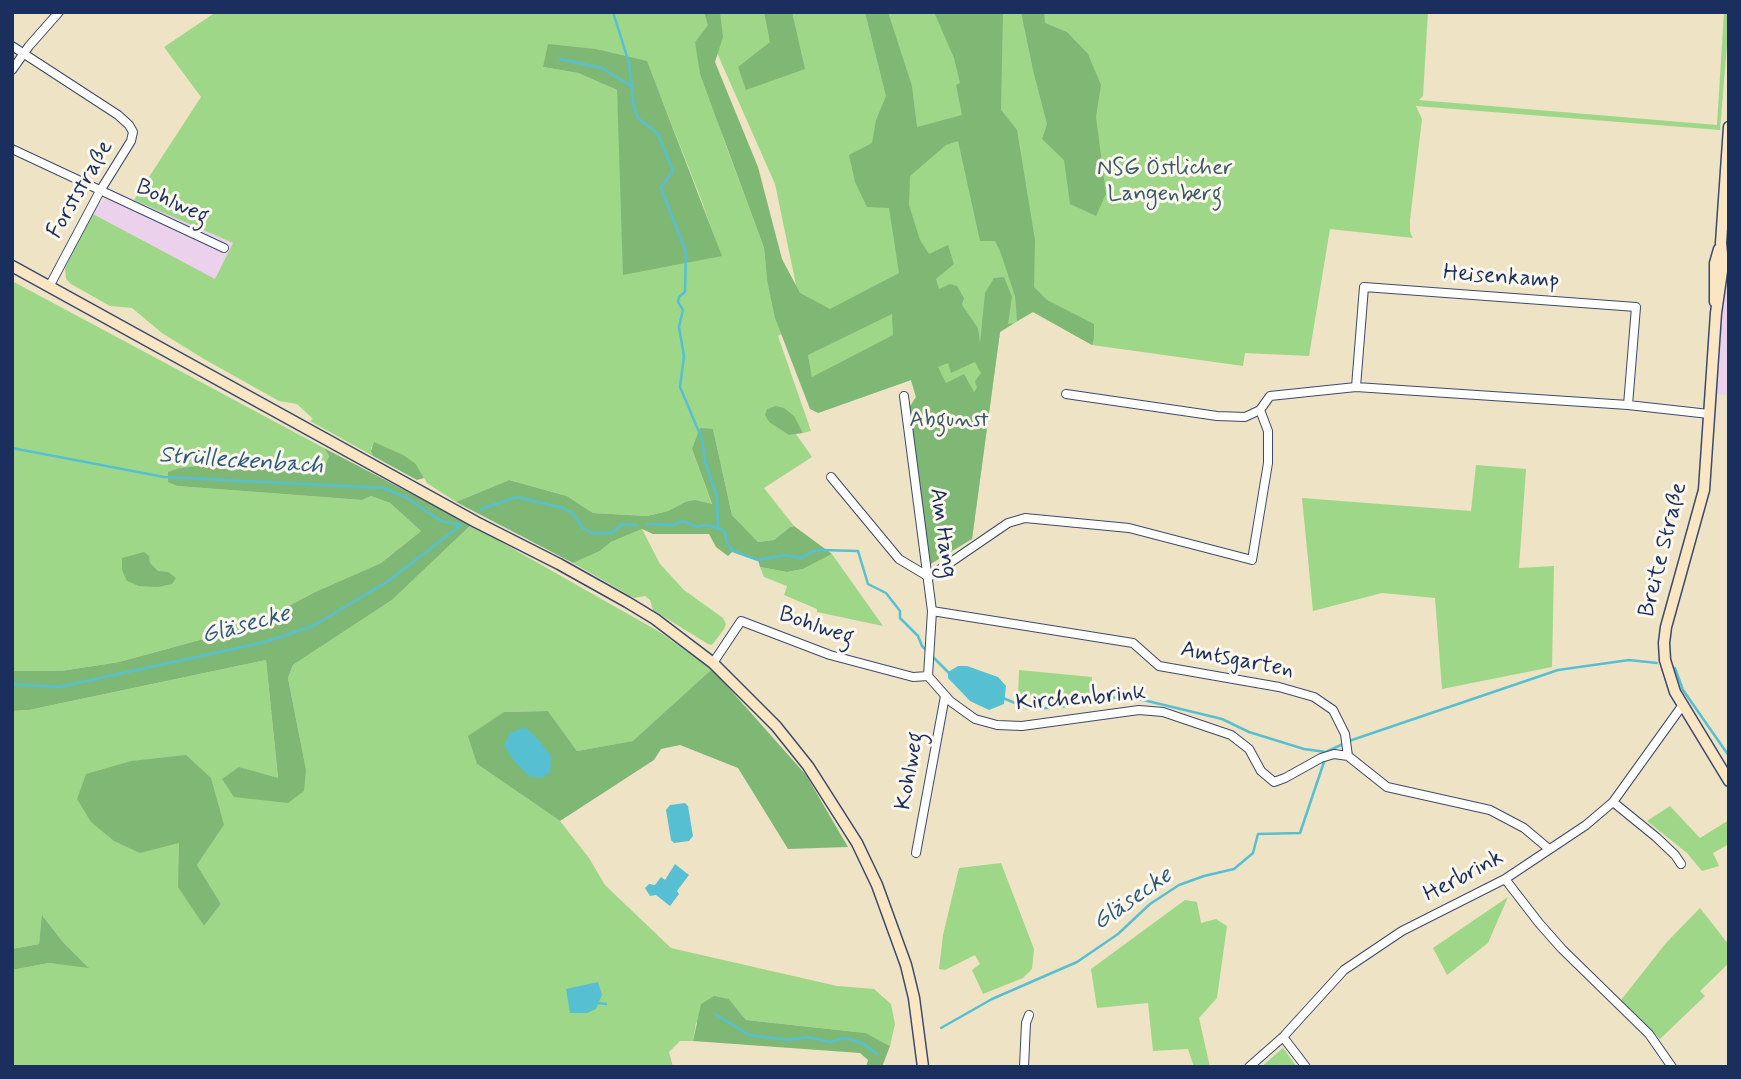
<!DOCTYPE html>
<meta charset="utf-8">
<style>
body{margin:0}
#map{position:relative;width:1741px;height:1079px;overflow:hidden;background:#eee3c4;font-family:Mynerve,sans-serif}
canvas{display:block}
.frame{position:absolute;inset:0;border:14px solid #1b2f5e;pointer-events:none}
</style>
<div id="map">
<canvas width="1741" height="1079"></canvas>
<div class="frame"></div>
</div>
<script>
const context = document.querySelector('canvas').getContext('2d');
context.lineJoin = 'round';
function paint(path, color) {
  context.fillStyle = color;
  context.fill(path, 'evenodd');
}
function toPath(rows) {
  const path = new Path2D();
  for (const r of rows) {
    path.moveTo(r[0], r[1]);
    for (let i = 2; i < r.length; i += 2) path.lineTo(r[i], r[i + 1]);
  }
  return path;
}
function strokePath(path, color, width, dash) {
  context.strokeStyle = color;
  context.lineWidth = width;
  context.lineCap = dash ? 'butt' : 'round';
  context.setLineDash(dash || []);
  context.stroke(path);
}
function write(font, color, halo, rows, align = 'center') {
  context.font = font + ' Mynerve,sans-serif';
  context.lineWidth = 6;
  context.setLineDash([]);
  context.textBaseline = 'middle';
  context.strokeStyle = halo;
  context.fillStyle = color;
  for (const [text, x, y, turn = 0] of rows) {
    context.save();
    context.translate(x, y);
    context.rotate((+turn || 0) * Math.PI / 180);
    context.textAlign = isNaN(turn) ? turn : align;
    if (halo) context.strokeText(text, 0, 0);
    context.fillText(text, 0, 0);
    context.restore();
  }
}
const built = toPath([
 [105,187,233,243,215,280,93,214,98,205,106,199,103,197],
 [1729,262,1729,395,1713,394]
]);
const green = toPath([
 [216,12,1428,12,1423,96,1419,100,1717,125,1724,12,1729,12,1729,21,1720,130,1416,106,1422,119,1410,220,1410,232,1413,238,1330,229,1309,356,1245,353,1243,366,1092,345,1033,312,1000,332,972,539,909,408,916,397,911,380,818,413,795,280,775,184,706,28,695,42,724,140,764,248,767,280,781,334,778,336,811,431,803,433,793,416,789,435,796,434,812,457,764,488,794,526,790,527,774,540,758,542,732,515,713,429,692,449,712,505,685,502,668,511,647,516,593,513,567,496,509,480,456,502,427,483,416,464,371,447,373,456,310,421,313,419,297,404,279,401,204,359,162,333,132,308,110,306,71,284,66,279,65,268,93,214,215,279,233,243,134,200,201,97,164,47],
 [647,62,701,199,721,255,620,145,617,90,578,73,543,67],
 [12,281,324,448,329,456,325,469,281,465,169,482,177,486,362,500,371,496,390,503,421,531,381,563,315,592,251,626,119,662,61,671,12,671],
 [1476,465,1526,469,1519,568,1554,566,1552,667,1442,689,1435,598,1382,593,1313,611,1302,498,1471,511],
 [471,525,658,631,712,669,634,741,577,751,548,711,504,712,477,764,560,821,589,858,605,885,671,948,837,986,874,989,891,1004,895,1024,890,1046,866,1033,746,1020,729,999,696,1023,693,1041,680,1041,669,1052,673,1067,12,1067,12,970,49,963,88,967,63,942,43,916,39,944,12,949,12,711,29,710,266,660,278,779,239,767,234,797,306,771,288,678,293,665,392,600],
 [224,825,197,865,221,904,204,926,179,887,179,843],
 [642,529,660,564,684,590,723,618,726,624,724,629,712,645,708,644,653,610,650,600,645,596,634,598,573,563,600,551,611,542],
 [832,554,883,626,817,612,817,609,784,595,787,586,764,577,760,567,787,572,803,569],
 [1019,670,1092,677,1090,702,1062,698,1018,696],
 [1670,806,1700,838,1729,820,1729,844,1713,853,1719,866,1702,871,1687,853,1647,821],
 [1001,863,1034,949,1032,969,1023,978,983,994,972,970,980,964,975,955,945,970,939,969,943,935,959,868],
 [1508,897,1488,943,1447,975,1433,948],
 [1185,900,1197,902,1201,923,1216,919,1227,926,1217,998,1199,1018,1210,1067,1194,1067,1188,1049,1153,1051,1148,1003,1097,1008,1091,969],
 [1700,908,1729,945,1729,963,1700,991,1705,996,1660,1039,1621,1000,1666,943],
 [1283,1048,1297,1067,1261,1067]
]);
const forest = toPath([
 [704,12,720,12,723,37,715,62,758,167,782,259,800,293,830,309,899,273,889,208,867,207,855,182,849,155,872,143,876,120,886,96,865,12,888,12,912,86,917,127,962,115,956,85,960,83,954,58,934,12,1003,12,1001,110,1017,130,1035,240,1034,287,1047,300,1094,324,1094,338,1092,345,1033,312,1017,321,1015,296,1000,251,995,241,980,241,958,141,946,145,910,176,909,205,920,240,929,254,948,245,954,264,936,279,939,289,950,284,957,286,964,298,962,305,978,328,980,343,985,293,994,278,1004,277,1012,297,1008,324,1014,323,1000,332,972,539,929,565,909,408,916,397,911,380,818,413,810,409,775,318,767,280,764,248,700,74,695,42,708,25],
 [892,314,893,335,812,377,808,355],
 [975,362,981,373,975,381,977,388,974,392,964,374,946,383,938,367,948,363,951,373],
 [764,12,792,12,805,69,746,90,738,67,770,42],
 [1021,12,1044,12,1045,23,1067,32,1088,54,1101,85,1096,117,1106,194,1096,216,1070,204,1064,160,1042,139,1047,124,1033,70],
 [548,44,596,49,647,61,722,256,623,275,617,90,578,73,543,67],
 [776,406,784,408,794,416,803,433,789,435,769,422,765,415,767,409],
 [700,428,713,429,732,515,758,542,774,540,790,527,794,526,832,554,803,569,787,572,760,567,758,560,733,551,728,556,716,547,709,534,653,534,642,529,611,542,600,551,573,563,456,502,509,480,567,496,593,513,647,516,668,511,685,502,695,500,712,504,692,449],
 [374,442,403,455,416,464,424,478,417,480,373,456,371,451],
 [324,448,471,525,392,600,293,665,288,678,306,770,304,791,288,803,234,797,222,779,239,767,278,778,266,660,29,710,12,711,12,671,61,671,119,662,251,626,315,592,381,563,421,531,390,503,371,496,362,500,177,486,168,482,168,472,180,468,235,462,248,470,281,465,324,469,329,456],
 [144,552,149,556,150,563,158,571,168,572,176,578,172,584,158,587,139,586,127,581,122,570,122,558],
 [712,669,806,775,848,847,788,849,738,768,680,745,661,749,654,760,560,821,477,764,468,736,504,712,548,711,577,751,633,741],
 [186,755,211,778,224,825,197,865,221,904,204,926,178,887,179,843,140,853,114,841,91,822,77,799,86,774,131,761],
 [42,915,63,942,89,968,49,963,12,970,12,949,39,944],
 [714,996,729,999,746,1020,866,1033,890,1046,882,1067,866,1067,868,1060,860,1053,693,1041,701,1004]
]);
const water = toPath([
 [958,666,967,666,998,677,1006,686,1004,704,989,710,970,701,948,678,948,672],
 [525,727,537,738,551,756,550,772,542,778,529,776,514,761,504,746,510,733],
 [685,803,688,806,693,836,689,841,674,843,671,840,666,810,670,805],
 [675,864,689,875,677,891,679,894,670,906,656,895,650,896,645,888,649,884,655,885,661,877,665,880],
 [598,982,602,995,596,1009,587,1013,570,1013,566,989]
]);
const stream = toPath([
 [613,12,629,63,634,108,638,118,658,134,672,168,672,172,661,188,686,252,685,292,679,297,678,302,683,310,679,327,684,356,680,387,702,439,705,461,717,497,718,528],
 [560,59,602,68,631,86],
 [12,448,164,477,384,488,407,498,441,521,461,525],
 [481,509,517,497,563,508,572,513,583,528,592,533,612,533,622,524,637,525],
 [647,524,673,525,683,521,697,527,706,525,718,528,725,532,727,543,733,551,758,560,784,555,802,558,811,552,821,550,858,551,868,584,886,593,900,611,900,618,918,636,922,646,927,651],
 [932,656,949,673],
 [1675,668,1683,690,1729,756],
 [12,684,59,687,265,642,313,626,387,582,461,525],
 [1003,698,1027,708,1050,708],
 [1061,707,1099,698,1131,697,1222,719,1249,732,1304,749,1326,752,1343,744],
 [1349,741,1558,670,1629,660,1657,663],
 [597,1003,606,1004],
 [715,1014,749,1035,788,1040,809,1037,830,1042,845,1038,862,1043,877,1054],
 [941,1028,992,999,1077,962,1118,934,1150,904,1179,885,1204,876,1234,869,1253,853,1258,834,1300,833,1325,759]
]);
const street = toPath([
 [12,46,118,115,129,125,133,132,131,141,100,191,49,287],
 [12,70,29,46,59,12],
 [12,149,224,248],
 [1356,387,1364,287,1636,307,1628,405],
 [1066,394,1217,416,1245,417,1260,410,1270,396,1356,387,1628,405,1709,414],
 [904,396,932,611,928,676,950,701,975,719,997,725,1022,726,1139,710,1163,712,1231,735,1249,749,1261,771,1274,782,1285,778,1321,758,1334,754,1348,756,1387,787,1490,810,1524,828,1549,849],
 [831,477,899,559,929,577,1008,523,1025,518,1129,528,1252,560,1268,463,1268,431,1260,410],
 [932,611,1133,643,1159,666,1279,687,1314,697,1333,710,1345,734,1348,756],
 [713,663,741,621,830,655,913,677,928,676],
 [1613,802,1656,837,1675,855,1681,864],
 [916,853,945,696],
 [1505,879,1539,923,1562,949,1649,1034,1672,1067],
 [1283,1037,1306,1067],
 [1024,1067,1026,1023,1029,1015],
 [1249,1067,1283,1037,1344,970,1402,931,1505,879,1586,825,1613,802,1682,706]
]);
const secondary = toPath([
 [1729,127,1721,243,1723,264,1716,313,1704,490,1666,627,1664,643,1665,660,1675,692,1729,781],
 [12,266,476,522,559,564,627,602,655,619,713,663,776,726,808,766,857,843,877,885,906,965,914,998,923,1067],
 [1715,302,1715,263,1719,249]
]);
const parkNames = [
 ["NSG Östlicher",1165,169],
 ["Langenberg",1165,195],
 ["Abgunst",949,421]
];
const streetNames = [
 ["Forststraße",81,190,-60],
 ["Bohlweg",172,203,25],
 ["Heisenkamp",1501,278,4],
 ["Am Hang",942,533,82],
 ["Breite Straße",1664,550,-76],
 ["Bohlweg",816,627,19],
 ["Amtsgarten",1237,661,11],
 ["Kirchenbrink",1081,699,-5],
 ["Kohlweg",911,771,-80],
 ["Herbrink",1464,877,-28]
];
const waterNames = [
 ["Strülleckenbach",241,462,4],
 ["Gläsecke",246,626,-15],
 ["Gläsecke",1133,900,-35]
];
paint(built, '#ebd1eb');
paint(green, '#9fd789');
paint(forest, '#7fb875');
paint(water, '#56c0d2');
strokePath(stream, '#56c0d2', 2.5);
strokePath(street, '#3b4a6d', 10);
strokePath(secondary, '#3b4a6d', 13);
strokePath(street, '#fff', 8);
strokePath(secondary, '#fbe6c4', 10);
write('23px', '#3c5969', '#fbf7ec', parkNames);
write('23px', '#1b2f5e', '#fbf7ec', streetNames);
write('italic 24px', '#2d5a81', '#fbf7ec', waterNames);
</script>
